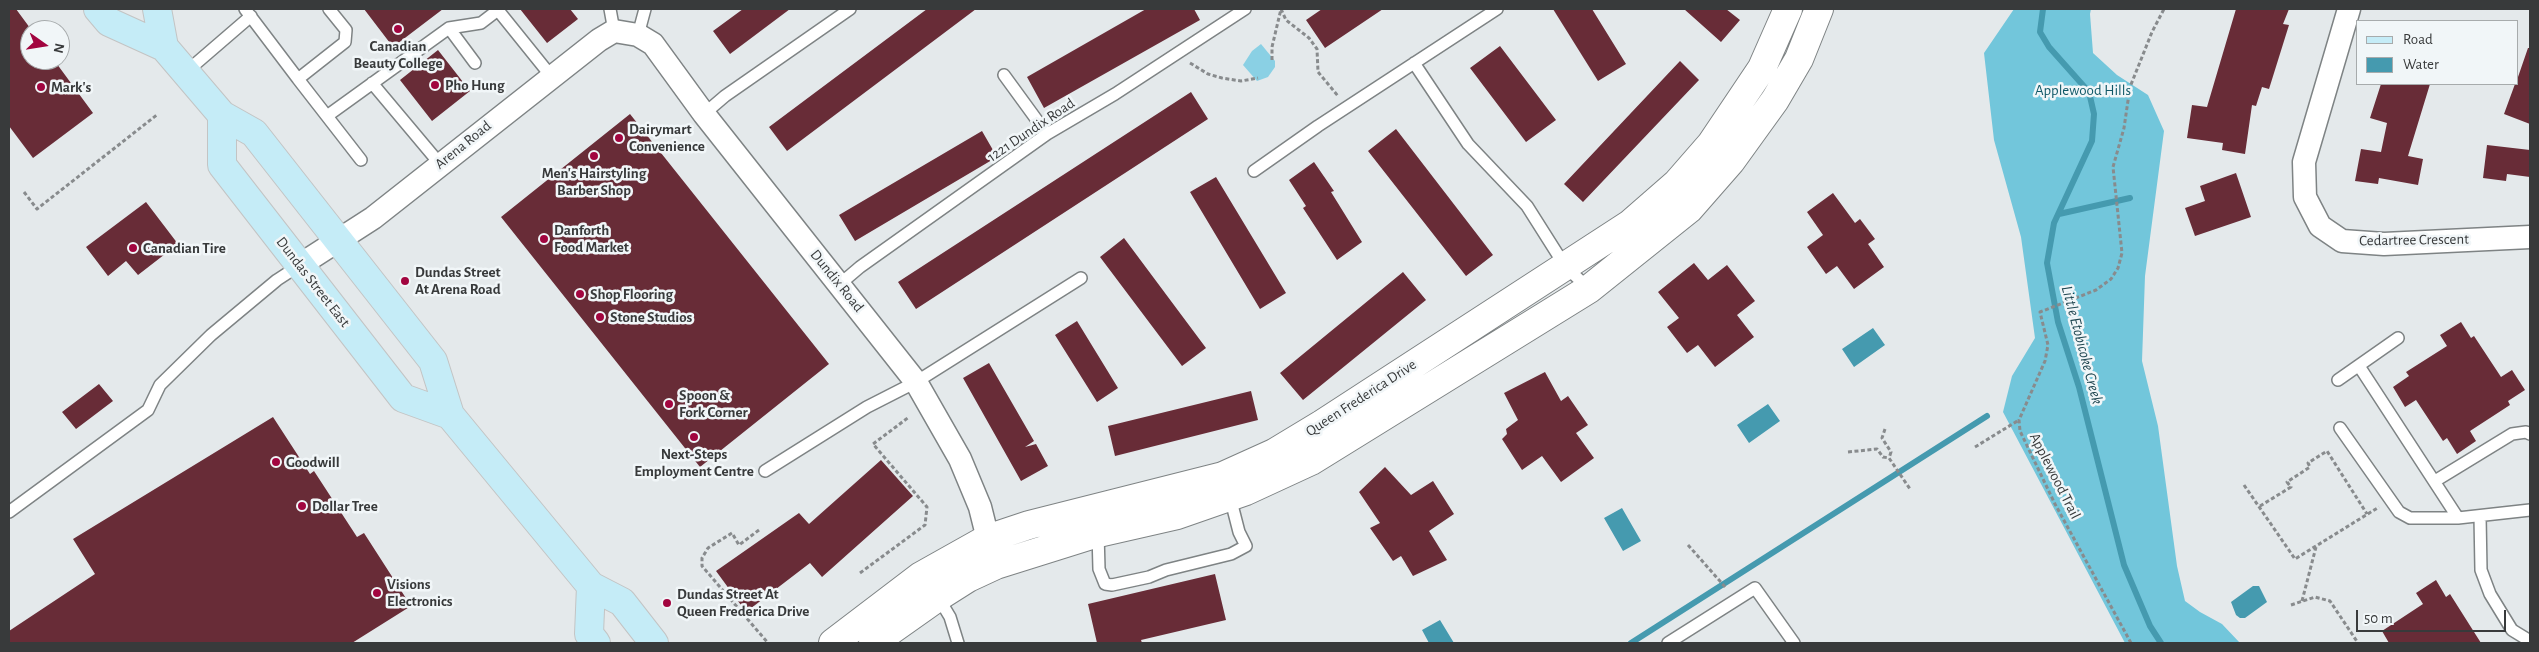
<!DOCTYPE html>
<style>
body{margin:0}
#map{position:relative;width:2539px;height:652px;overflow:hidden;background:#e4e9eb;font-family:"Alegreya Sans",sans-serif}
canvas{display:block}
.frame{position:absolute;inset:0;border:10px solid #383a3b;pointer-events:none}
.legend{position:absolute;left:2356px;top:20px;width:162px;height:65px;box-sizing:border-box;background:#f1f6f8;border:1px solid #a7abac;margin:0;padding:6px 9px;list-style:none;font-size:15px;color:#383a3b}
.legend li{display:flex;align-items:center;gap:10px;height:25px}
.legend b{width:25px;border:1px solid #a7abac}
.north{position:absolute;left:20px;top:20px;width:50px;height:50px;box-sizing:border-box;background:#f1f6f8;border:1px solid #a7abac;border-radius:50%;rotate:103deg;font-size:14px;font-weight:700;line-height:20px;text-align:center;color:#383a3b}
.north::after{content:'';display:block;margin:auto;width:18px;height:22px;background:#a2053f;clip-path:polygon(50% 0,100% 100%,50% 72%,0 100%)}
.scale{position:absolute;left:2356px;top:610px;width:150px;height:22px;box-sizing:border-box;border:2px solid #383a3b;border-top:0;padding-left:6px;font-size:15px;line-height:18px;white-space:nowrap;color:#383a3b;-webkit-text-stroke:4px #f1f6f8;paint-order:stroke}
</style>
<div id="map">
<canvas width="2539" height="652"></canvas>
<div class="frame"></div>
<ul class="legend">
<li><b style="height:6px;background:#c5ecf7"></b>Road</li>
<li><b style="height:14px;background:#459aaf"></b>Water</li>
</ul>
<div class="north">N</div>
<div class="scale">50 m</div>
</div>
<script>
const context = document.querySelector('canvas').getContext('2d');
context.lineJoin = 'round';
function paint(path, color) {
  context.fillStyle = color;
  context.fill(path, 'evenodd');
}
function toPath(rows) {
  const path = new Path2D();
  for (const r of rows) {
    path.moveTo(r[0], r[1]);
    for (let i = 2; i < r.length; i += 2) path.lineTo(r[i], r[i + 1]);
  }
  return path;
}
function strokePath(path, color, width, dash) {
  context.strokeStyle = color;
  context.lineWidth = width;
  context.lineCap = dash ? 'butt' : 'round';
  context.setLineDash(dash || []);
  context.stroke(path);
}
function write(font, color, halo, rows, align = 'center') {
  context.font = font + ' "Alegreya Sans",sans-serif';
  context.lineWidth = 5;
  context.setLineDash([]);
  context.textBaseline = 'middle';
  context.strokeStyle = halo;
  context.fillStyle = color;
  for (const [text, x, y, turn = 0] of rows) {
    context.save();
    context.translate(x, y);
    context.rotate((+turn || 0) * Math.PI / 180);
    context.textAlign = isNaN(turn) ? turn : align;
    if (halo) context.strokeText(text, 0, 0);
    context.fillText(text, 0, 0);
    context.restore();
  }
}
const green = toPath([
 [1261,44,1275,61,1275,67,1268,77,1257,81,1243,65,1252,51]
]);
const forest = toPath([
 [2014,9,2091,9,2090,14,2093,53,2117,75,2148,95,2164,131,2145,276,2142,361,2158,426,2177,566,2185,601,2200,612,2222,624,2240,643,2125,643,2003,412,2012,376,2035,338,2021,237,1994,140,1984,53]
]);
const water = toPath([
 [1873,328,1885,345,1854,367,1842,349],
 [1768,404,1780,421,1749,443,1737,425],
 [1622,508,1641,541,1623,551,1604,518],
 [2253,586,2259,586,2267,602,2245,618,2240,618,2236,615,2231,602],
 [1440,620,1454,643,1429,643,1422,630]
]);
const stream = toPath([
 [2043,9,2040,32,2049,47,2089,92,2094,114,2092,141,2054,223,2047,263,2058,322,2079,387,2124,565,2150,626,2161,643],
 [2059,214,2130,198],
 [1631,643,1987,416]
]);
const building = toPath([
 [9,9,16,9,30,28,30,60,54,60,93,113,33,158,9,126],
 [364,9,443,9,393,47],
 [520,9,570,9,578,19,547,43],
 [743,9,790,9,730,54,713,31],
 [927,9,976,9,787,151,769,127],
 [1146,9,1194,9,1200,20,1044,108,1027,77],
 [1322,9,1383,9,1325,48,1306,20],
 [1553,9,1592,9,1626,64,1598,81],
 [1684,9,1726,9,1740,20,1721,42],
 [2236,9,2289,9,2283,24,2289,25,2269,89,2262,87,2256,106,2252,105,2245,154,2222,150,2223,143,2187,138,2192,105,2207,107],
 [1500,46,1556,120,1526,142,1470,68],
 [2528,48,2530,48,2530,124,2504,114,2515,84,2518,84,2518,77],
 [438,50,470,91,432,121,400,80],
 [1680,61,1699,80,1583,202,1564,184],
 [2381,84,2430,84,2408,156,2423,159,2418,185,2379,178,2378,184,2355,181,2361,149,2381,152,2387,123,2370,118],
 [1191,92,1208,119,916,309,898,282],
 [630,114,829,364,700,467,501,217],
 [1396,129,1493,255,1466,276,1368,151],
 [982,131,997,157,855,241,839,215],
 [2487,145,2530,150,2530,177,2507,174,2506,181,2483,178],
 [1314,162,1334,191,1331,192,1362,242,1337,260,1303,208,1306,206,1289,180],
 [2236,173,2251,217,2195,236,2185,208,2205,201,2200,186],
 [1216,177,1286,293,1260,309,1190,192],
 [1833,193,1855,223,1860,219,1875,239,1868,244,1884,267,1854,289,1837,266,1826,274,1807,247,1823,235,1807,212],
 [146,202,178,244,138,275,126,261,108,276,86,247],
 [1124,238,1206,348,1182,366,1100,257],
 [1694,263,1708,280,1727,265,1755,301,1737,315,1754,337,1715,367,1698,345,1687,353,1667,327,1679,318,1658,292],
 [1403,272,1426,300,1303,400,1280,373],
 [1077,321,1118,388,1097,402,1055,335],
 [2461,322,2471,338,2474,336,2501,377,2512,370,2525,390,2508,401,2510,405,2470,431,2476,441,2457,454,2447,438,2443,441,2416,400,2405,407,2393,387,2409,376,2406,372,2447,346,2440,335],
 [989,363,1034,441,1025,447,1036,444,1048,466,1021,481,963,378],
 [1545,372,1561,401,1568,396,1588,425,1576,433,1594,458,1561,482,1542,456,1522,470,1502,439,1507,434,1506,429,1518,420,1504,393],
 [99,384,113,401,76,429,62,412],
 [1251,391,1258,420,1115,456,1108,426],
 [273,417,310,474,314,471,357,537,364,533,411,606,352,643,9,643,9,631,95,574,73,539],
 [881,460,913,496,822,577,810,563,746,612,716,571,799,513,809,524],
 [1385,467,1411,495,1433,481,1454,514,1429,531,1447,560,1413,576,1401,556,1393,561,1370,528,1380,523,1359,492],
 [1215,574,1226,620,1141,640,1142,643,1097,643,1088,604],
 [2436,580,2446,597,2450,594,2481,643,2389,643,2382,631,2423,604,2416,593]
]);
const path = toPath([
 [1281,9,1286,20,1309,38,1317,49,1318,72,1338,96],
 [1272,60,1272,47,1281,9],
 [1190,63,1208,74,1222,78,1241,81,1258,78],
 [24,192,37,209,158,114],
 [1885,429,1882,438,1891,452,1889,458],
 [1975,447,2019,420],
 [1848,452,1877,449,1883,457,1889,458,1910,489],
 [2244,485,2295,559,2379,507],
 [2260,506,2291,487,2287,482,2310,467,2308,463,2327,451,2367,514],
 [759,530,739,545,732,533,708,548,702,558,702,566,768,643],
 [1688,545,1726,588],
 [860,573,925,525,927,507,873,444,909,417],
 [2302,601,2316,547],
 [2291,605,2315,597,2330,601,2358,643],
 [2131,643,2055,504,2020,431,2019,420,2045,361,2048,345,2040,312,2096,290,2111,279,2118,268,2122,253,2113,167,2124,128,2130,87,2152,32,2164,9]
]);
const lane = toPath([
 [245,9,298,79,345,42,346,30,329,9],
 [497,9,551,76],
 [610,9,614,31],
 [449,28,475,63],
 [638,35,645,9],
 [1414,63,1468,144,1527,206,1565,266,1589,289],
 [186,72,251,16],
 [1004,75,1047,134],
 [298,79,361,160],
 [372,83,440,164],
 [704,114,725,96,850,9],
 [327,116,449,28,481,23,498,10],
 [1254,171,1318,126,1497,9],
 [840,284,860,267,1047,134,1115,94,1245,9],
 [2359,366,2458,518],
 [2338,380,2398,338],
 [2340,428,2399,512,2410,518,2458,518,2530,510],
 [765,471,867,407,916,382,1081,278],
 [2435,481,2512,434,2526,432,2530,434],
 [9,512,148,410,160,385,211,335,277,280,300,265],
 [2480,516,2481,570,2490,594,2512,630,2530,641],
 [1098,533,1099,569,1105,584,1112,585,1149,577,1166,570,1231,554,1246,546,1239,532,1230,497],
 [938,597,950,617,958,643],
 [1668,643,1755,588,1794,643]
]);
const street = toPath([
 [2349,9,2304,162,2305,197,2320,226,2342,241,2384,244,2530,237],
 [300,265,373,218,599,40,614,31,638,35,653,44,704,114,916,382,960,459,980,507,992,555]
]);
const secondary = toPath([
 [833,643,921,576,987,539,1029,525,1223,476,1274,453,1322,424,1630,224,1677,183,1711,144,1762,68,1788,9],
 [873,643,938,597,968,578,996,565,1098,533,1177,515,1246,491,1311,461,1589,289,1689,209,1731,161,1775,100,1799,59,1819,9]
]);
const primary = toPath([
 [98,9,109,22,164,47,222,115,254,133,433,361,450,415,591,586,622,602,654,643],
 [157,9,164,47],
 [222,115,222,165,403,398,450,415],
 [591,586,589,634,596,643]
]);
const markers = [
 [398,29,5,"#a2053f"],
 [435,85,5,"#a2053f"],
 [41,87,5,"#a2053f"],
 [619,138,5,"#a2053f"],
 [594,156,5,"#a2053f"],
 [544,239,5,"#a2053f"],
 [133,248,5,"#a2053f"],
 [405,281,5,"#a2053f"],
 [580,294,5,"#a2053f"],
 [600,317,5,"#a2053f"],
 [669,404,5,"#a2053f"],
 [694,437,5,"#a2053f"],
 [276,462,5,"#a2053f"],
 [302,506,5,"#a2053f"],
 [377,593,5,"#a2053f"],
 [667,603,5,"#a2053f"]
];
const poiNames = [
 ["Canadian",398,46,"center"],
 ["Beauty College",398,63,"center"],
 ["Pho Hung",445,85],
 ["Mark's",51,87],
 ["Dairymart",629,129],
 ["Convenience",629,146],
 ["Men's Hairstyling",594,173,"center"],
 ["Barber Shop",594,190,"center"],
 ["Danforth",554,230],
 ["Food Market",554,247],
 ["Canadian Tire",143,248],
 ["Dundas Street",415,272],
 ["At Arena Road",415,289],
 ["Shop Flooring",590,294],
 ["Stone Studios",610,317],
 ["Spoon &",679,395],
 ["Fork Corner",679,412],
 ["Next-Steps",694,454,"center"],
 ["Employment Centre",694,471,"center"],
 ["Goodwill",286,462],
 ["Dollar Tree",312,506],
 ["Visions",387,584],
 ["Electronics",387,601],
 ["Dundas Street At",677,594],
 ["Queen Frederica Drive",677,611]
];
const parkNames = [
 ["Applewood Hills",2083,90]
];
const streetNames = [
 ["1221 Dundix Road",1031,130,-34],
 ["Arena Road",463,145,-39],
 ["Cedartree Crescent",2414,240,-1],
 ["Dundix Road",837,281,51],
 ["Dundas Street East",313,282,52],
 ["Queen Frederica Drive",1361,398,-33],
 ["Applewood Trail",2055,476,63]
];
const waterNames = [
 ["Little Etobicoke Creek",2082,345,75]
];
paint(green, '#8ad0e4');
paint(forest, '#72c6db');
paint(water, '#459aaf');
strokePath(stream, '#459aaf', 6);
paint(building, '#682c37');
strokePath(lane, '#7e8384', 14);
strokePath(street, '#7e8384', 25);
strokePath(secondary, '#7e8384', 30);
strokePath(primary, '#c3c4c4', 30);
strokePath(path, '#888b8d', 3, [4, 2.5]);
strokePath(lane, '#fff', 11);
strokePath(street, '#fff', 22);
strokePath(secondary, '#fff', 28);
strokePath(primary, '#c5ecf7', 28);
for (const [x, y, r, color] of markers) {
  const dot = new Path2D();
  dot.arc(x, y, r, 0, 2 * Math.PI);
  context.fillStyle = color;
  context.fill(dot);
  strokePath(dot, '#f1f6f8', 2);
}
write('bold 15px', '#383a3b', '#f1f6f8', poiNames, 'left');
write('15px', '#105867', '#f1f6f8', parkNames);
write('15px', '#383a3b', '#f1f6f8', streetNames);
write('italic 16px', '#1f4650', '#f1f6f8', waterNames);
</script>
